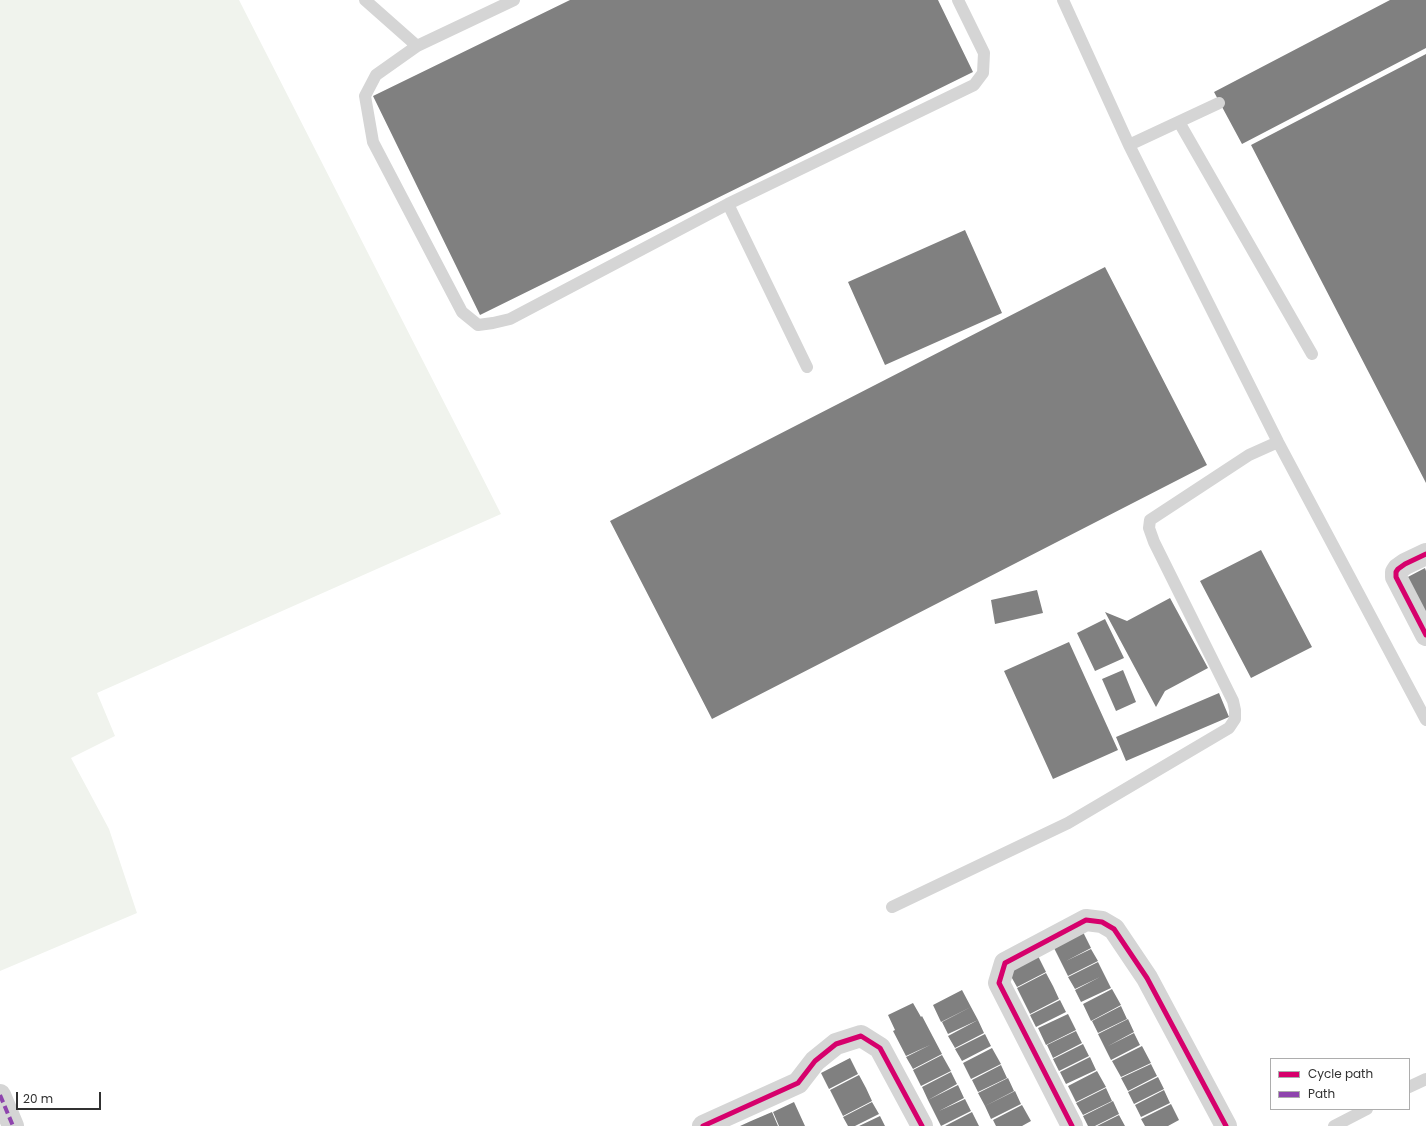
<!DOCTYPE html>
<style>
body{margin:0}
#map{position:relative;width:1426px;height:1126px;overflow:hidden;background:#fff;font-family:Poppins,sans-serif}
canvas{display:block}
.legend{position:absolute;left:1270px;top:1058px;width:140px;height:52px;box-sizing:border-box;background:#fff;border:1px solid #adadad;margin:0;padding:5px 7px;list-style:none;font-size:12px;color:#313131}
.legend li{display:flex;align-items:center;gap:8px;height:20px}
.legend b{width:20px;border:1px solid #adadad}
.scale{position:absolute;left:16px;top:1092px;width:85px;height:18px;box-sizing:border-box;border:2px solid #313131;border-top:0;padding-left:5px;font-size:12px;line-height:14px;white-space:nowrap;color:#313131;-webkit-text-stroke:3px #fff;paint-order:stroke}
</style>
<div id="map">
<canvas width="1426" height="1126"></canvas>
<ul class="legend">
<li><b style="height:5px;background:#d6006c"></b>Cycle path</li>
<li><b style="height:5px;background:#8e44ad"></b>Path</li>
</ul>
<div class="scale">20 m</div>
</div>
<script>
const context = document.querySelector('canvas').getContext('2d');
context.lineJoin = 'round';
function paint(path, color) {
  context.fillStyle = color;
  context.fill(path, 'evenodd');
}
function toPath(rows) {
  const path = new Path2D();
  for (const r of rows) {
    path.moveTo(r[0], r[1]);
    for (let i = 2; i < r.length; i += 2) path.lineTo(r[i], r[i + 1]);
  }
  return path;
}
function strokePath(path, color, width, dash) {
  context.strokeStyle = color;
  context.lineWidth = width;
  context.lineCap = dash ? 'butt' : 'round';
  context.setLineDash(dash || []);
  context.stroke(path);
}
const green = toPath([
 [0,0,239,0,501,514,97,693,115,736,71,758,109,829,137,913,0,971]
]);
const building = toPath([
 [570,0,938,0,973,72,480,315,373,96],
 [1390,0,1426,0,1426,48,1242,144,1214,92],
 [1426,54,1426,483,1251,145],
 [965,230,1002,313,885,365,848,282],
 [1105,267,1207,465,712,719,610,521],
 [1261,550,1312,647,1251,678,1200,581],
 [1425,568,1426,571,1426,619,1404,579],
 [1037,590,1043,613,995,624,991,600],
 [1170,598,1208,668,1165,691,1156,707,1105,612,1127,621],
 [1105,619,1124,658,1095,671,1077,633],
 [1069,642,1118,750,1053,779,1004,671],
 [1123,670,1136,702,1116,711,1102,679],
 [1219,693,1229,717,1126,761,1116,737],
 [1083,932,1091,948,1066,961,1091,949,1098,961,1068,976,1053,946],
 [1038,956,1046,972,1017,987,1008,971],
 [1098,962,1111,988,1081,1002,1075,990,1100,977,1075,989,1068,977],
 [1046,973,1053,986,1028,999,1053,986,1059,999,1030,1014,1017,988],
 [1112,989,1121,1005,1091,1021,1083,1004],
 [962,990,971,1007,941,1022,933,1005],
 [1060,1000,1066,1012,1036,1027,1030,1015],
 [913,1003,921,1017,922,1016,942,1054,913,1069,906,1057,930,1045,906,1056,893,1031,895,1030,888,1015],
 [1121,1006,1127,1019,1098,1033,1092,1021],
 [971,1007,978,1020,948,1034,942,1022],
 [1068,1014,1076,1030,1046,1045,1038,1028],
 [1128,1019,1134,1032,1108,1046,1134,1033,1140,1045,1111,1060,1098,1034],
 [978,1020,984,1033,955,1048,948,1036],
 [1076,1031,1082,1043,1053,1058,1047,1045],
 [985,1034,991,1046,962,1061,955,1049],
 [1083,1044,1089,1056,1059,1071,1053,1059],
 [1142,1046,1151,1063,1121,1077,1112,1061],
 [992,1048,1001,1064,971,1079,963,1063],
 [942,1055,951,1071,921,1086,913,1070],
 [1090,1057,1096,1070,1066,1084,1060,1072],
 [850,1058,858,1074,829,1089,821,1073],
 [1151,1064,1157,1076,1128,1091,1121,1078],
 [1001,1065,1007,1078,978,1092,972,1080],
 [1097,1071,1106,1087,1076,1102,1068,1086],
 [951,1072,957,1084,928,1100,922,1087],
 [859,1075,866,1088,841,1101,866,1088,872,1101,843,1116,830,1090],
 [1158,1077,1164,1089,1134,1104,1128,1092],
 [1008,1078,1014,1091,985,1106,978,1093],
 [958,1085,964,1098,939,1111,965,1099,971,1111,941,1126,928,1100],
 [1106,1088,1112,1101,1083,1115,1076,1103],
 [1164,1090,1170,1103,1141,1117,1135,1105],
 [1015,1091,1021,1104,991,1119,985,1106],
 [1113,1101,1119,1114,1095,1126,1088,1126,1083,1116],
 [794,1102,805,1126,779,1126,773,1112],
 [872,1102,879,1114,855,1126,848,1126,843,1117],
 [1171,1104,1179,1120,1168,1126,1145,1126,1141,1119],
 [1022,1105,1031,1121,1022,1126,996,1126,993,1120],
 [772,1112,778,1126,740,1126,751,1121],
 [972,1112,979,1126,945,1126],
 [1119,1115,1125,1126,1097,1126],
 [880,1116,885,1126,859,1126]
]);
const service = toPath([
 [365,0,417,46],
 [514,0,417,46,376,75,365,96,373,142,462,312,478,325,493,323,510,319,728,204,974,85,983,73,984,53,958,0],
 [1063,0,1129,145,1278,442,1426,720],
 [1179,122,1312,354],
 [1129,145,1219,103],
 [728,204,807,367],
 [892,907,1068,823,1229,728,1235,719,1235,710,1233,701,1154,542,1149,528,1150,520,1249,455,1278,442],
 [1409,1087,1426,1079],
 [1334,1126,1367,1109]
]);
const minor = toPath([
 [1426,554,1405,564,1398,569,1396,572,1396,577,1426,635],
 [0,1095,13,1126],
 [703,1126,798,1083,815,1061,836,1044,861,1036,880,1048,922,1126],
 [1072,1126,999,983,1005,963,1086,920,1102,922,1114,929,1147,978,1226,1126]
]);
const quiet = toPath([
 [0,1095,13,1126]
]);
const cycleway = toPath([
 [1426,554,1405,564,1398,569,1396,572,1396,577,1426,635],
 [703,1126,798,1083,815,1061,836,1044,861,1036,880,1048,922,1126],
 [1072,1126,999,983,1005,963,1086,920,1102,922,1114,929,1147,978,1226,1126]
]);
paint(green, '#f0f3ed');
paint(building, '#808080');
strokePath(service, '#d5d5d5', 12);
strokePath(minor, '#d5d5d5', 22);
strokePath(quiet, '#8e44ad', 4, [8, 4]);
strokePath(cycleway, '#d6006c', 5);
</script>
